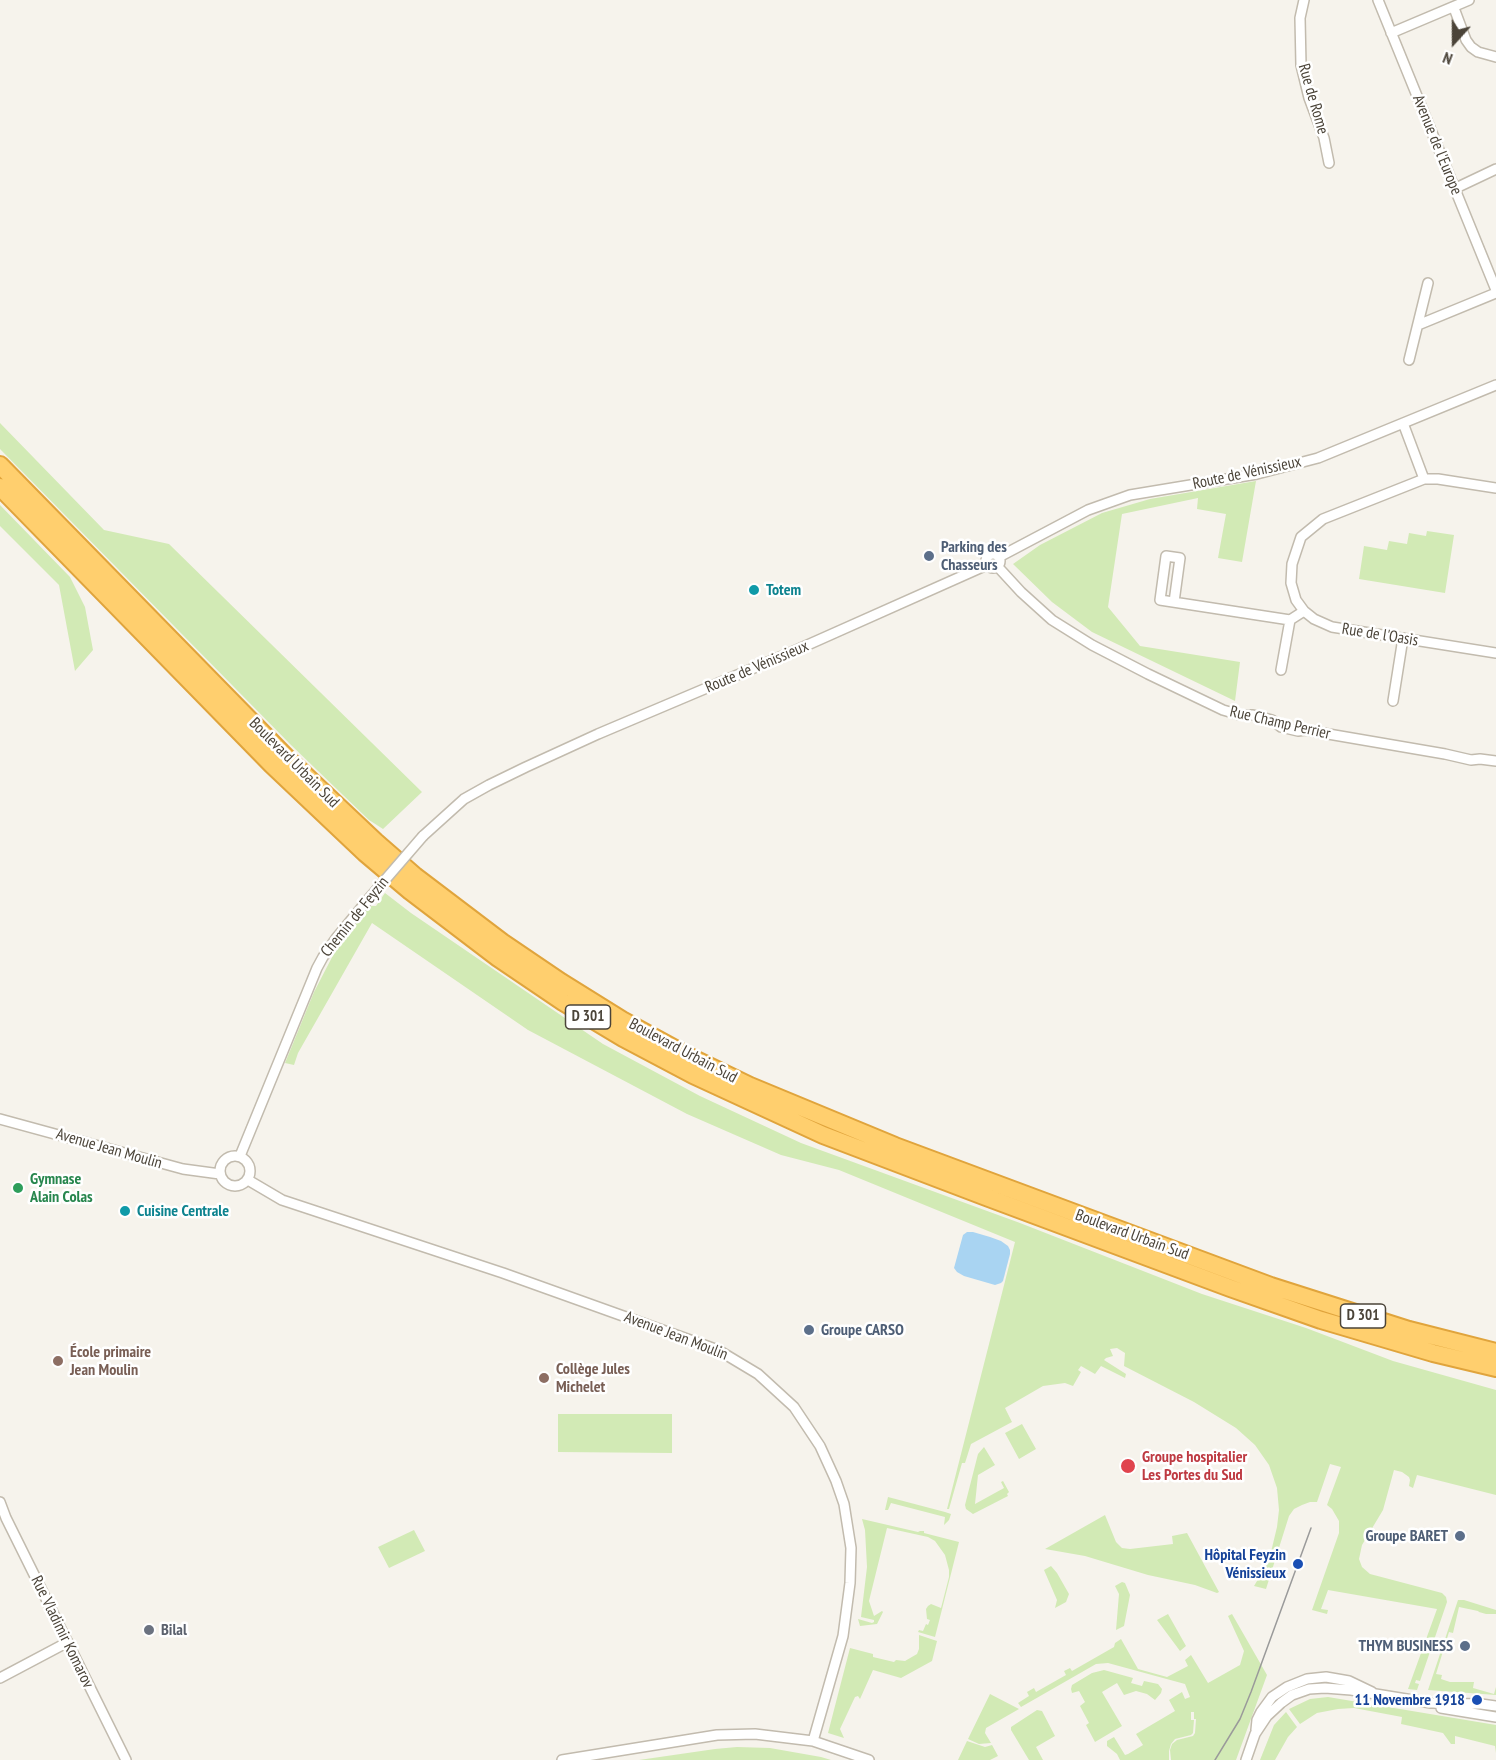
<!DOCTYPE html>
<meta charset="utf-8">
<style>
body{margin:0}
#map{position:relative;width:1496px;height:1760px;overflow:hidden;background:#f6f3ec;font-family:"PT Sans Narrow",sans-serif}
canvas{display:block}
.north{position:absolute;left:1424px;top:12px;width:60px;height:60px;-webkit-text-stroke:4px #fff;paint-order:stroke;rotate:201deg;font-size:16px;font-weight:700;line-height:24px;text-align:center;color:#4b4439}
.north::after{content:'';display:block;margin:auto;width:21px;height:27px;background:#4b4439;clip-path:polygon(50% 0,100% 100%,50% 72%,0 100%)}
</style>
<div id="map">
<canvas width="1496" height="1760"></canvas>
<div class="north">N</div>
</div>
<script>
const context = document.querySelector('canvas').getContext('2d');
context.lineJoin = 'round';
function paint(path, color) {
  context.fillStyle = color;
  context.fill(path, 'evenodd');
}
function toPath(rows) {
  const path = new Path2D();
  for (const r of rows) {
    if (r.length === 3) {
      path.moveTo(r[0] + r[2], r[1]);
      path.arc(r[0], r[1], r[2], 0, 2 * Math.PI);
      continue;
    }
    path.moveTo(r[0], r[1]);
    for (let i = 2; i < r.length; i += 2) path.lineTo(r[i], r[i + 1]);
  }
  return path;
}
function strokePath(path, color, width, dash) {
  context.strokeStyle = color;
  context.lineWidth = width;
  context.lineCap = dash ? 'butt' : 'round';
  context.setLineDash(dash || []);
  context.stroke(path);
}
function write(font, color, halo, rows, align = 'center') {
  context.font = font + ' "PT Sans Narrow",sans-serif';
  context.lineWidth = 5;
  context.setLineDash([]);
  context.textBaseline = 'middle';
  context.strokeStyle = halo;
  context.fillStyle = color;
  for (const [text, x, y, turn = 0] of rows) {
    context.save();
    context.translate(x, y);
    context.rotate((+turn || 0) * Math.PI / 180);
    context.textAlign = isNaN(turn) ? turn : align;
    if (halo) context.strokeText(text, 0, 0);
    context.fillText(text, 0, 0);
    context.restore();
  }
}
const green = toPath([
 [0,423,104,530,169,544,422,792,383,829,369,820,291,745,0,449],
 [1256,481,1242,562,1218,558,1226,514,1197,509,1198,498,1122,514,1108,607,1140,646,1240,662,1235,701,1092,632,1052,602,1013,564,1040,545,1102,513,1150,499],
 [0,505,70,577,85,607,93,650,75,671,59,585,0,526],
 [1427,531,1454,535,1445,593,1359,579,1364,546,1387,550,1389,541,1407,544,1409,533,1426,536],
 [385,893,411,913,603,1044,700,1096,801,1143,1020,1223,1202,1294,1306,1328,1393,1361,1496,1390,1496,1495,1417,1475,1413,1488,1409,1486,1410,1480,1409,1477,1402,1472,1394,1470,1383,1510,1362,1545,1359,1559,1362,1567,1370,1574,1442,1593,1446,1597,1447,1602,1420,1681,1416,1680,1415,1683,1419,1684,1417,1690,1408,1689,1437,1609,1328,1590,1321,1609,1328,1610,1327,1614,1312,1610,1339,1533,1339,1521,1332,1509,1327,1505,1341,1467,1330,1464,1317,1502,1310,1502,1302,1505,1294,1509,1289,1516,1266,1589,1254,1586,1266,1566,1271,1552,1277,1527,1279,1510,1277,1488,1269,1465,1255,1445,1236,1428,1194,1402,1124,1366,1125,1353,1117,1348,1110,1349,1113,1356,1106,1358,1104,1360,1126,1374,1125,1378,1101,1366,1095,1374,1081,1366,1078,1370,1081,1372,1073,1386,1065,1383,1043,1386,1005,1408,1012,1422,971,1444,965,1463,962,1463,949,1509,947,1509,1015,1242,839,1170,781,1155,687,1114,528,1030,372,923,298,1053,294,1065,285,1063,314,992,342,938,370,906,376,906],
 [558,1414,672,1414,672,1453,558,1452],
 [1022,1424,1036,1449,1019,1459,1005,1433],
 [984,1447,995,1465,978,1475,975,1504,1004,1488,1001,1482,1003,1481,1009,1492,1007,1494,1008,1496,973,1514,966,1509,965,1505,978,1454],
 [888,1497,945,1512,951,1514,949,1520,944,1525,945,1517,891,1503,888,1510,885,1510],
 [1105,1515,1116,1542,1122,1548,1130,1549,1173,1544,1172,1536,1187,1533,1219,1592,1217,1593,1195,1585,1148,1575,1085,1556,1045,1549],
 [862,1519,918,1532,920,1531,924,1531,924,1533,959,1542,935,1637,918,1632,919,1630,923,1631,926,1624,928,1625,930,1620,927,1619,926,1609,928,1606,931,1604,941,1608,949,1577,949,1570,945,1555,935,1541,928,1537,887,1528,869,1601,874,1616,882,1611,883,1612,877,1624,860,1626,858,1619,872,1623,874,1622,874,1620,861,1617,867,1567,865,1530],
 [414,1530,425,1551,389,1568,378,1547],
 [1051,1566,1057,1573,1069,1594,1066,1602,1055,1608,1057,1600,1044,1570],
 [1122,1582,1125,1583,1130,1595,1124,1626,1116,1630,1119,1594,1115,1586],
 [1458,1600,1464,1600,1496,1610,1496,1614,1486,1614,1479,1612,1478,1611,1459,1607,1453,1633,1449,1632,1436,1674,1442,1675,1441,1679,1450,1682,1474,1682,1473,1688,1494,1694,1496,1687,1496,1695,1428,1690],
 [1168,1614,1186,1646,1180,1651,1157,1620],
 [1232,1614,1267,1675,1236,1760,1171,1760,1170,1750,1172,1744,1177,1740,1193,1736,1195,1733,1196,1719,1194,1719,1194,1712,1191,1712,1191,1720,1194,1720,1193,1733,1191,1735,1175,1739,1171,1744,1169,1751,1169,1760,1120,1760,1117,1754,1107,1746,1107,1741,1114,1737,1125,1755,1128,1754,1143,1745,1136,1734,1175,1711,1169,1700,1182,1692,1185,1699,1190,1697,1185,1684,1108,1663,1096,1664,1021,1707,1018,1703,1029,1696,1027,1692,1034,1688,1036,1692,1066,1675,1064,1671,1070,1668,1072,1671,1114,1647,1115,1643,1121,1639,1138,1669,1167,1677,1188,1666,1185,1660,1191,1655,1208,1683,1240,1665,1244,1651,1228,1616],
 [919,1635,937,1641,932,1661,901,1678,873,1670,860,1699,858,1696,855,1697,840,1729,844,1738,828,1733,850,1648,873,1654,873,1657,894,1662,896,1660,905,1661,917,1654,919,1649],
 [1104,1670,1133,1678,1131,1683,1142,1686,1144,1681,1158,1684,1162,1689,1161,1693,1155,1700,1147,1694,1136,1691,1124,1695,1117,1683,1102,1692,1122,1726,1095,1742,1086,1725,1089,1723,1080,1706,1085,1702,1079,1691,1072,1693,1071,1689,1072,1685,1092,1673],
 [990,1694,1019,1709,986,1728,985,1733,991,1743,979,1744,968,1739],
 [1328,1697,1496,1725,1496,1753,1495,1746,1455,1736,1455,1744,1451,1744,1443,1733,1401,1724,1402,1717,1354,1708,1338,1709,1317,1713,1300,1724,1289,1709,1310,1699],
 [1037,1710,1042,1711,1055,1736,1036,1747,1043,1760,1029,1760,1011,1730,1011,1727],
 [1286,1712,1297,1727,1288,1737,1275,1760,1260,1760,1274,1725],
 [967,1741,985,1747,992,1745,998,1756,990,1760,958,1760],
 [737,1747,770,1748,821,1757,831,1760,639,1760,715,1749]
]);
const water = toPath([
 [967,1232,973,1232,990,1237,1001,1241,1008,1246,1010,1250,1010,1254,1003,1281,1001,1283,995,1285,964,1276,957,1272,954,1268,963,1235]
]);
const street = toPath([
 [1304,0,1300,18,1301,65,1309,98,1324,138,1329,163],
 [1378,0,1496,290],
 [1454,8,1466,40,1471,47,1478,52,1496,57],
 [1391,33,1469,0],
 [1456,188,1496,169],
 [1418,325,1496,293],
 [1409,360,1428,283],
 [1403,423,1424,479],
 [1496,488,1438,479,1424,479,1323,519,1301,537,1292,564,1291,583,1296,600,1304,611,1314,619,1332,627,1496,653],
 [993,561,7],
 [999,557,1088,510,1130,495,1257,474,1318,458,1496,385],
 [998,567,1021,592,1052,620,1092,645,1148,674,1223,710,1240,715,1253,715,1272,720,1281,727,1298,731,1305,730,1445,754,1471,760,1480,759,1496,761],
 [1174,602,1180,558,1166,556,1160,600,1290,620,1304,611],
 [1281,670,1290,620],
 [1393,701,1403,638],
 [423,836,464,799,489,785,526,767,598,734,794,651,987,565],
 [0,1119,183,1169,220,1174],
 [235,1171,15],
 [240,1156,317,968,323,957,337,937,366,902],
 [248,1180,282,1200,503,1273,718,1350,758,1374,794,1407,820,1446,836,1481,844,1504,851,1548,850,1583,843,1636,813,1741],
 [0,1502,6,1518,126,1760],
 [0,1678,68,1642],
 [1441,1708,1496,1717],
 [1256,1730,1257,1720,1261,1712,1272,1697,1287,1687,1307,1679,1326,1677,1349,1681,1372,1692],
 [562,1760,717,1735,755,1734,813,1741,869,1760],
 [1246,1760,1255,1734,1267,1716,1281,1703,1292,1695,1309,1689,1325,1688,1351,1690,1431,1703,1481,1704,1496,1706]
]);
const highway = toPath([
 [0,465,288,759,376,842,415,876,502,942,561,982,622,1020,690,1057,750,1086,895,1146,1271,1286,1409,1330,1496,1352],
 [0,487,272,765,365,853,410,891,498,958,563,1002,623,1038,693,1075,823,1135,986,1197,1230,1288,1321,1320,1433,1353,1496,1368]
]);
const tram = toPath([
 [1215,1760,1240,1719,1251,1692,1311,1528]
]);
const streetBridge = toPath([
 [366,902,423,836]
]);
const markers = [
 [929,556,6,"#5c6f8a"],
 [754,590,6,"#0f9aa8"],
 [18,1188,6,"#2e9e5b"],
 [125,1211,6,"#0f9aa8"],
 [809,1330,6,"#5c6f8a"],
 [58,1361,6,"#8d6e63"],
 [544,1378,6,"#8d6e63"],
 [1128,1466,8,"#e0444e"],
 [1460,1536,6,"#5c6f8a"],
 [1298,1564,6,"#1a4fb4"],
 [149,1630,6,"#6b7280"],
 [1465,1646,6,"#5c6f8a"],
 [1477,1700,6,"#1a4fb4"]
];
const shields = [
 [588,1017,45],
 [1363,1316,45]
];
const shieldNames = [
 ["D 301",588,1017],
 ["D 301",1363,1316]
];
const streetNames = [
 ["Rue de Rome",1313,99,74],
 ["Avenue de l'Europe",1437,145,68],
 ["Route de Vénissieux",1247,473,-12],
 ["Rue de l'Oasis",1380,635,9],
 ["Route de Vénissieux",757,667,-23],
 ["Rue Champ Perrier",1280,723,13],
 ["Boulevard Urbain Sud",294,763,45],
 ["Chemin de Feyzin",355,917,-51],
 ["Boulevard Urbain Sud",683,1051,28],
 ["Avenue Jean Moulin",109,1149,16],
 ["Boulevard Urbain Sud",1132,1235,20],
 ["Avenue Jean Moulin",676,1336,21],
 ["Rue Vladimir Komarov",62,1632,64]
];
const serviceNames = [
 ["Parking des",941,547],
 ["Chasseurs",941,565],
 ["Groupe CARSO",821,1330],
 ["Groupe BARET",1448,1536,"right"],
 ["THYM BUSINESS",1453,1646,"right"]
];
const cultureNames = [
 ["Totem",766,590],
 ["Cuisine Centrale",137,1211]
];
const leisureNames = [
 ["Gymnase",30,1179],
 ["Alain Colas",30,1197]
];
const educationNames = [
 ["École primaire",70,1352],
 ["Jean Moulin",70,1370],
 ["Collège Jules",556,1369],
 ["Michelet",556,1387]
];
const healthNames = [
 ["Groupe hospitalier",1142,1457],
 ["Les Portes du Sud",1142,1475]
];
const transitNames = [
 ["Hôpital Feyzin",1286,1555],
 ["Vénissieux",1286,1573],
 ["11 Novembre 1918",1465,1700]
];
const worshipNames = [
 ["Bilal",161,1630]
];
paint(green, '#d2eab5');
paint(water, '#a9d4f2');
strokePath(street, '#c2bbae', 12);
strokePath(highway, '#e0a43c', 20);
strokePath(street, '#fff', 9);
strokePath(highway, '#ffcf6e', 16);
strokePath(tram, '#9a9a9a', 1.5);
strokePath(streetBridge, '#c2bbae', 12, []);
strokePath(streetBridge, '#fff', 9);
for (const [x, y, r, color] of markers) {
  const dot = new Path2D();
  dot.arc(x, y, r, 0, 2 * Math.PI);
  context.fillStyle = color;
  context.fill(dot);
  strokePath(dot, '#fff', 2);
}
for (const [x, y, w] of shields) {
  const box = new Path2D();
  box.roundRect(x - w / 2, y - 12, w, 24, 4.5);
  context.fillStyle = '#fff';
  context.fill(box);
  strokePath(box, '#4b4439', 1.5);
}
write('bold 15px', '#4b4439', null, shieldNames);
write('16px', '#4b4439', '#fff', streetNames);
write('bold 16px', '#4e5e75', '#fff', serviceNames, 'left');
write('bold 16px', '#0d838f', '#fff', cultureNames, 'left');
write('bold 16px', '#27864d', '#fff', leisureNames, 'left');
write('bold 16px', '#785e54', '#fff', educationNames, 'left');
write('bold 16px', '#be3a42', '#fff', healthNames, 'left');
write('bold 16px', '#164399', '#fff', transitNames, 'right');
write('bold 16px', '#5b616d', '#fff', worshipNames, 'left');
</script>
